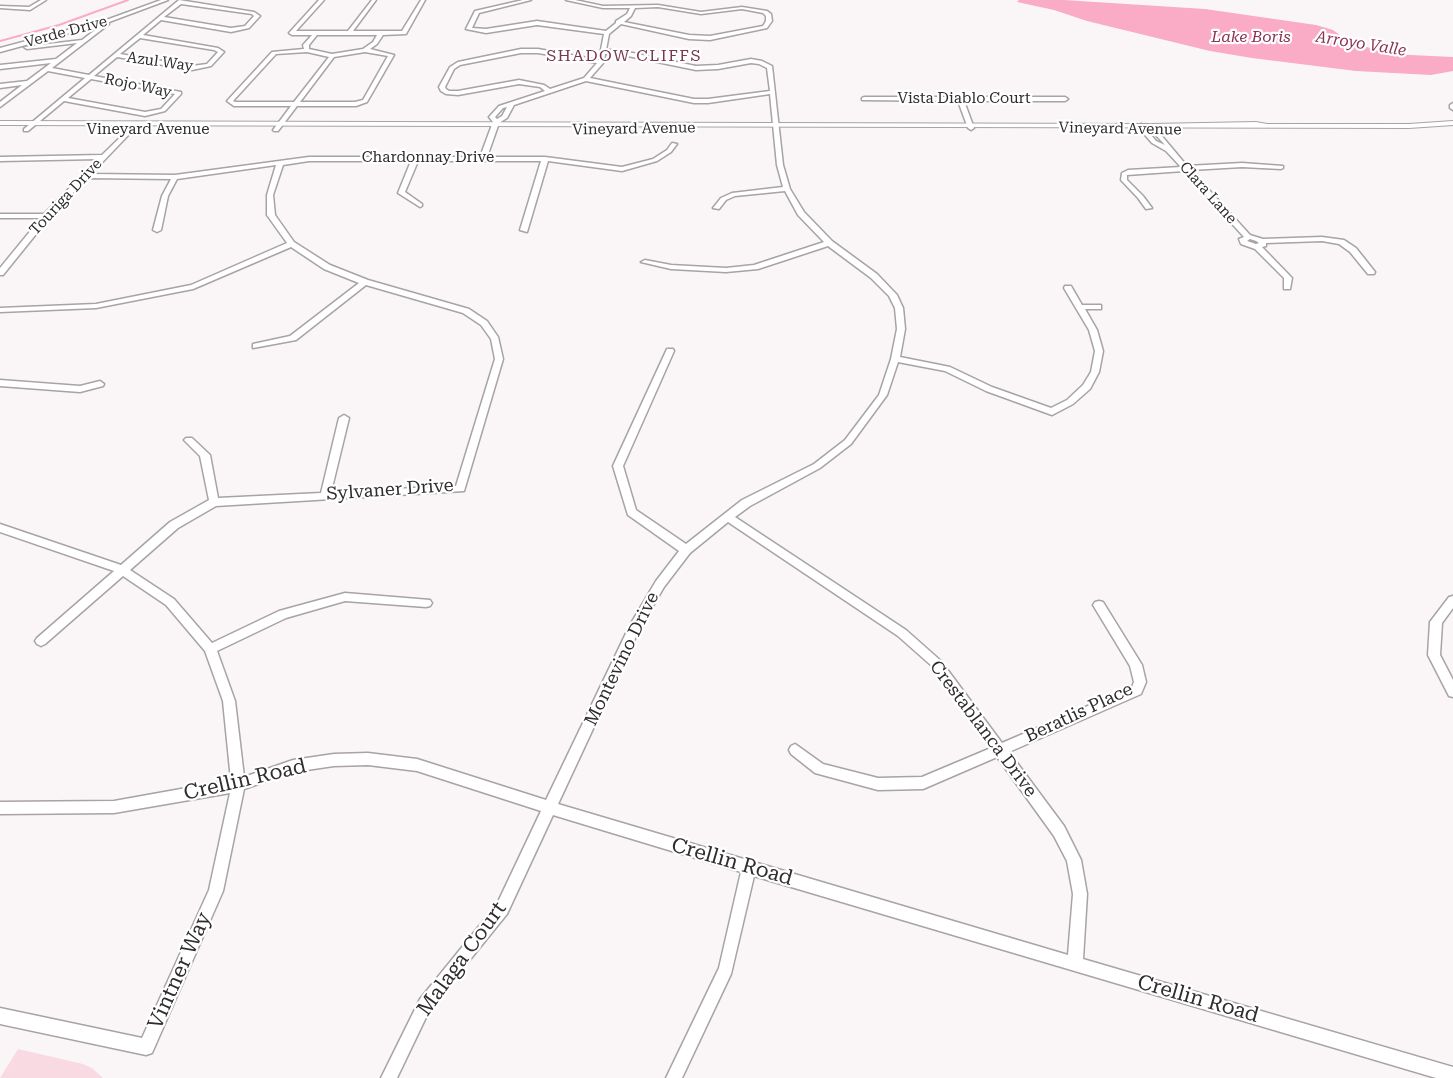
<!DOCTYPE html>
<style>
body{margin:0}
canvas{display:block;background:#faf6f7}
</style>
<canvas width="1453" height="1078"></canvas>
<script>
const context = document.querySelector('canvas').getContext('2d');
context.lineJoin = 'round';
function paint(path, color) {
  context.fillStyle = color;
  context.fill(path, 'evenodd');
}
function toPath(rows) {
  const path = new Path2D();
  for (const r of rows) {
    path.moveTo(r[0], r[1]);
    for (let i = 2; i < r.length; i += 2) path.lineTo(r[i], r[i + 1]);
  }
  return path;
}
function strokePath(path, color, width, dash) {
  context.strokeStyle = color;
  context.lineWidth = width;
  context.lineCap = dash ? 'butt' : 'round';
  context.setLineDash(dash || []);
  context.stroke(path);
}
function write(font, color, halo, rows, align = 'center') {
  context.font = font + ' "Roboto Serif",serif';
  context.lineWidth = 4.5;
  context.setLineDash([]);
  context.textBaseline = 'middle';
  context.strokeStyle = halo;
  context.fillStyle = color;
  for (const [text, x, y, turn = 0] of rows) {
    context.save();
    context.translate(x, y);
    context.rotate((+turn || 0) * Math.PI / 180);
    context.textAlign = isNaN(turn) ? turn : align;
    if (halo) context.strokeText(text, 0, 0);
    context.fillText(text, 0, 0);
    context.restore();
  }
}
const green = toPath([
 [18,1049,83,1064,92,1068,103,1078,0,1078]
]);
const water = toPath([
 [1019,0,1064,0,1205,9,1316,25,1333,30,1348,41,1389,54,1453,57,1453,71,1431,75,1356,71,1252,58,1210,51,1087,21,1054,10,1017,2]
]);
const stream = toPath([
 [0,41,59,25,128,0]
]);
const street = toPath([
 [41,0,46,0,30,10,0,8,0,6,29,7,41,0],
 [161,0,168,0,109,22,109,24,52,68,89,75,179,0,254,12,260,16,249,28,231,32,161,20,143,35,218,48,224,52,211,66,192,70,117,57,94,76,181,92,181,94,165,111,145,116,64,101,28,131,24,131,24,129,85,78,48,71,0,107,0,102,22,85,0,88,0,84,27,81,51,63,0,69,0,65,56,59,77,43,27,49,24,47,82,40,103,24,0,52,0,48,109,19,161,0],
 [181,4,252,14,254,16,245,26,231,28,164,17,181,4],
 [140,38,214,50,218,52,207,64,192,66,120,54,140,38],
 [91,79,175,94,161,109,145,112,68,98,91,79],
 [319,0,324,0,296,31,348,31,372,0,376,0,353,31,402,31,421,0,425,0,406,34,383,35,377,44,370,49,394,55,367,102,356,106,297,106,278,131,274,131,273,130,291,106,234,106,227,101,272,52,304,49,303,45,312,35,292,35,289,33,319,0],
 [317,35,377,35,373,42,363,49,332,54,309,49,309,45,317,35],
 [307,52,329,57,294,102,235,102,233,101,276,54,307,52],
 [365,52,388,56,363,100,355,102,300,102,334,57,365,52],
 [523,0,531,0,479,13,472,28,486,29,537,21,606,31,616,23,616,21,627,14,630,8,603,8,566,0,575,0,603,6,658,5,701,12,742,7,767,11,771,14,772,21,767,28,710,40,689,39,621,24,609,34,606,50,618,50,696,66,718,65,751,59,762,61,772,66,783,165,790,189,804,212,832,241,877,274,897,295,903,308,905,329,900,357,950,367,992,387,1051,408,1067,400,1083,385,1091,372,1095,351,1089,330,1064,288,1065,286,1071,286,1082,305,1101,305,1101,309,1085,309,1097,330,1103,351,1099,372,1090,389,1073,404,1052,415,986,391,945,371,898,362,887,395,851,444,820,468,750,506,735,517,906,630,941,661,1002,743,1132,687,1134,682,1130,666,1093,605,1095,602,1099,601,1103,602,1142,665,1146,682,1141,694,1009,752,1064,826,1081,860,1087,894,1083,959,1453,1067,1453,1078,1436,1078,754,876,731,974,682,1078,666,1078,719,968,741,872,553,815,507,914,430,1009,397,1078,381,1078,420,999,497,904,541,811,417,771,368,765,334,766,293,772,244,789,223,891,152,1053,146,1055,0,1024,0,1008,142,1038,209,890,230,793,114,813,0,814,0,802,114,801,231,780,223,701,205,651,166,605,123,576,45,644,41,646,37,644,35,641,37,638,114,571,0,532,0,524,121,565,170,522,209,500,200,456,184,440,186,438,192,438,210,455,218,498,321,493,339,418,344,415,349,418,331,492,456,486,495,359,491,339,481,325,463,313,366,285,296,340,253,348,253,344,290,336,359,283,324,269,291,247,193,289,96,308,0,312,0,308,96,304,191,285,287,243,267,215,267,195,276,165,177,179,168,196,161,230,157,232,153,230,162,196,171,179,87,178,49,218,3,275,0,275,0,268,41,218,0,218,0,214,44,214,98,159,0,161,0,157,102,155,136,122,139,124,138,125,91,174,175,175,309,157,480,157,493,122,489,117,499,106,545,91,540,87,519,84,458,95,446,94,441,91,439,87,450,67,458,62,521,49,538,49,599,60,604,34,537,25,486,33,466,29,475,11,523,0],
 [658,7,701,14,742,9,763,13,766,16,766,21,763,26,710,36,689,35,624,22,631,16,635,8,658,7],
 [521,53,538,53,597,63,584,78,550,89,544,85,519,80,458,91,449,91,446,89,445,87,454,69,460,65,521,53],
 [605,54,618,54,696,70,718,69,751,63,759,64,767,68,770,91,708,99,694,99,590,78,604,62,605,54],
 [586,81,694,103,708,103,770,94,777,165,783,187,732,193,721,198,713,208,719,209,726,200,735,196,785,191,798,215,824,242,754,265,726,268,671,265,645,260,641,262,671,269,726,272,758,269,828,246,871,278,889,296,895,308,897,329,891,359,879,395,845,440,814,464,742,500,686,544,636,510,623,466,674,351,673,349,667,349,613,466,628,515,679,551,656,581,630,625,546,800,417,759,368,753,334,754,293,760,244,777,235,701,217,651,286,618,345,601,426,607,430,606,432,603,430,600,345,593,279,611,212,643,174,599,130,570,178,528,216,506,464,491,503,359,498,337,487,321,469,309,368,280,330,265,294,242,275,215,273,195,283,165,309,161,411,161,398,193,420,207,422,206,422,204,405,192,418,161,541,161,520,230,527,232,548,161,622,171,657,161,671,152,677,144,672,143,667,150,653,159,622,167,545,157,487,157,499,123,507,118,514,105,586,81],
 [507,107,502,116,497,119,495,117,503,108,507,107],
 [728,522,898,636,933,667,991,748,922,777,878,778,823,764,795,744,791,746,789,750,791,754,815,773,878,790,923,789,997,757,1054,836,1067,861,1073,894,1068,955,558,804,639,630,664,587,690,553,728,522],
 [864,97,1065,97,1068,99,1065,101,964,101,974,128,971,130,968,128,958,101,862,100,862,98,864,97],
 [1453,103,1453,110,1450,108,1450,105,1453,103],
 [1141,124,1156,129,1187,166,1242,163,1283,166,1283,168,1281,169,1242,167,1191,170,1250,235,1263,239,1322,237,1344,240,1356,248,1375,272,1374,274,1368,274,1350,252,1339,244,1322,241,1266,243,1266,246,1262,247,1292,278,1290,289,1284,289,1284,278,1255,249,1241,244,1239,239,1244,237,1184,171,1127,175,1127,180,1143,196,1152,208,1146,209,1138,198,1121,180,1122,173,1128,170,1181,167,1166,151,1152,143,1138,127,1141,124],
 [1147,130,1152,131,1165,145,1156,141,1147,130],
 [1250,239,1256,241,1259,243,1256,244,1247,241,1250,239],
 [0,380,80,386,100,381,104,384,103,386,80,392,0,386,0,380],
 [1453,596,1453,608,1442,623,1440,655,1453,680,1453,697,1449,696,1428,655,1430,622,1449,597,1453,596]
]);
const secondary = toPath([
 [0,121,1151,124,1256,122,1267,124,1409,124,1453,121,1453,125,1409,128,0,125,0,121]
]);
const farStreetnames = [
 ["Verde Drive",66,32,-15],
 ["Azul Way",160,62,8],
 ["Rojo Way",138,86,12],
 ["Vista Diablo Court",964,99],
 ["Vineyard Avenue",634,129,-1],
 ["Vineyard Avenue",1120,129,1],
 ["Vineyard Avenue",148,130],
 ["Chardonnay Drive",428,158],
 ["Clara Lane",1208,193,48],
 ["Touriga Drive",66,197,-47]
];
const farWaternames = [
 ["Lake Boris",1251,37],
 ["Arroyo Valle",1361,44,9]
];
const farNeighbourhoodnames = [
 ["SHADOW CLIFFS",624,56]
];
const streetNames = [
 ["Sylvaner Drive",390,490,-4],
 ["Montevino Drive",622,659,-64],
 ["Beratlis Place",1079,713,-25],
 ["Crestablanca Drive",983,729,53]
];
const nearStreetnames = [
 ["Crellin Road",245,780,-13],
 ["Crellin Road",732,862,16],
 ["Malaga Court",462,959,-54],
 ["Vintner Way",180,971,-66],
 ["Crellin Road",1198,999,16]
];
paint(green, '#f9dae3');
paint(water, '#faabc5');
strokePath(stream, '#faabc5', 2);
strokePath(street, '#a8a3a5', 3);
strokePath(secondary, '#a8a3a5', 2);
paint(street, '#fff');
paint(secondary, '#fff');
write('15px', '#2e2c2d', '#fff', farStreetnames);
write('italic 16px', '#8b3256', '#fff', farWaternames);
context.letterSpacing = '1.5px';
write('16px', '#7b3651', '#fff', farNeighbourhoodnames);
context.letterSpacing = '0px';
write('18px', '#2e2c2d', '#fff', streetNames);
write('21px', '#2e2c2d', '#fff', nearStreetnames);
</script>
